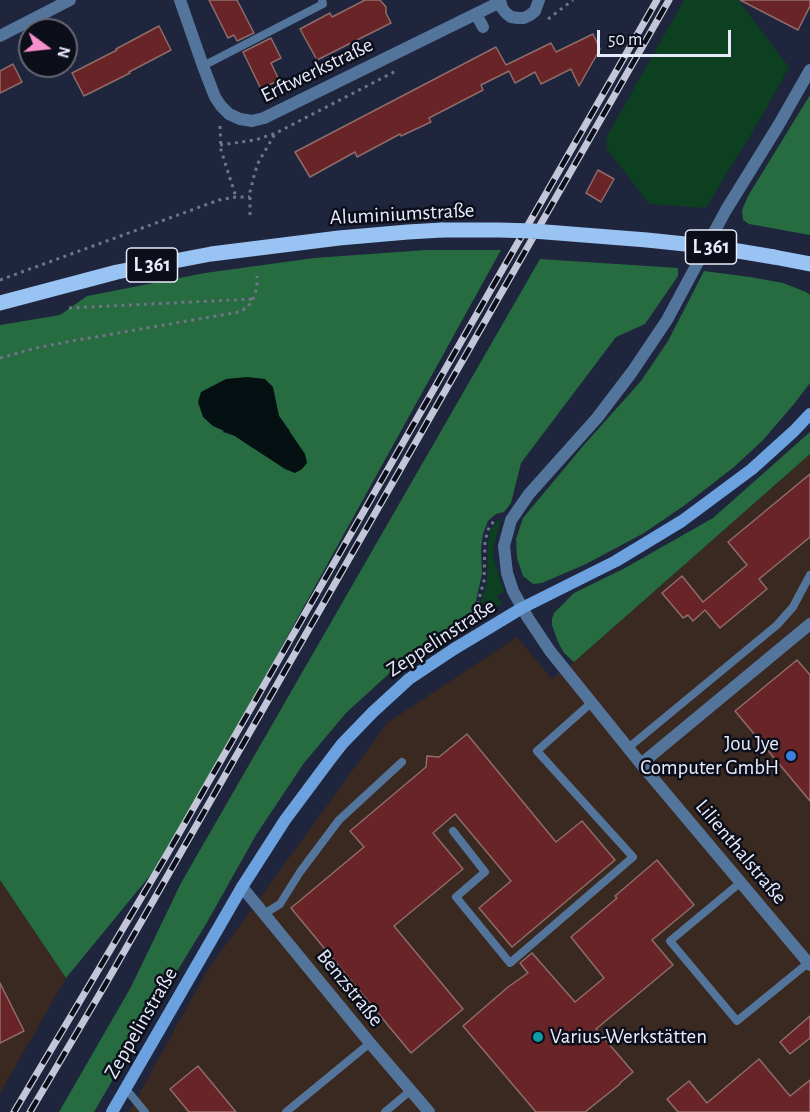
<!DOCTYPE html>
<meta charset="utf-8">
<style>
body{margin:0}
#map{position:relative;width:810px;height:1112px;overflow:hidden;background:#1f253c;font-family:"Alegreya Sans",sans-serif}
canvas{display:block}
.north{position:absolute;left:18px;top:18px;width:60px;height:60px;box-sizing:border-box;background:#0c0f19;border:2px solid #646774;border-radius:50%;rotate:105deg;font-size:16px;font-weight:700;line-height:24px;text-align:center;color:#e7ebfc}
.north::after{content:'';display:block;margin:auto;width:21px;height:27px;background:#f890cb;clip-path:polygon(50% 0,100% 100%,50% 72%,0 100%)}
.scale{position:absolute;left:597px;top:30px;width:134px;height:27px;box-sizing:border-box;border:3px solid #e7ebfc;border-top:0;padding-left:8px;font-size:18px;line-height:21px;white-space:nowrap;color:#e7ebfc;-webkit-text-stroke:4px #0c0f19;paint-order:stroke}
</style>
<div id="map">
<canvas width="810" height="1112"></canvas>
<div class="north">N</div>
<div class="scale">50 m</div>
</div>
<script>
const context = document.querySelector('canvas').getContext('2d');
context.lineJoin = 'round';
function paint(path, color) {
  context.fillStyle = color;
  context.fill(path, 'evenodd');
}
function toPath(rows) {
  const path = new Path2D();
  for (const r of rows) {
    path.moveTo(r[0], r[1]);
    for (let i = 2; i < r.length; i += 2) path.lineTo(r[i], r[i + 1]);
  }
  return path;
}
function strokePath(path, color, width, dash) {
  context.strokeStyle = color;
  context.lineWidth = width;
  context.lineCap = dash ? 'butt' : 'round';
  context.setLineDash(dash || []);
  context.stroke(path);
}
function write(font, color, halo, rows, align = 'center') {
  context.font = font + ' "Alegreya Sans",sans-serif';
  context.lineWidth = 5;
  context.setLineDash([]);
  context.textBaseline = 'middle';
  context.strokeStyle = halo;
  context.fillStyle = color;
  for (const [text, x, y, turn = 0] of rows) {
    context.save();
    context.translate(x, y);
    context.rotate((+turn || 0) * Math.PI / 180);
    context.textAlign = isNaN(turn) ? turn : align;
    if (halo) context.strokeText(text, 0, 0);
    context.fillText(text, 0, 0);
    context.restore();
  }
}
const industrial = toPath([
 [810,454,810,1112,129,1112,208,969,387,723,517,637,552,679,574,662],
 [0,880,66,978,0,1093]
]);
const green = toPath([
 [684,0,738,0,789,67,762,116,706,208,649,204,607,149,606,139,611,129],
 [501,518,494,545,494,560,504,592,497,596,502,604,479,615,480,606,487,581,488,542,490,531,492,527]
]);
const forest = toPath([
 [810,95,810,235,749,224,743,220,742,210,748,196],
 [426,250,501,250,166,856,66,978,0,880,0,325,60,315,87,296,205,273,314,258],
 [275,403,279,416,290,431,268,457,251,447,235,436,222,432],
 [540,259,678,268,678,276,645,324,616,337,521,463,511,503,504,512,496,514,488,521,483,534,481,548,482,574,475,605,475,618,451,630,393,670,346,713,304,763,256,835,206,924,149,1017,94,1112,59,1112,131,987,181,883],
 [704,271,750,277,783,283,806,292,810,295,810,383,794,404,763,440,734,467,685,505,644,533,586,564,542,583,533,584,523,576,517,558,516,539,523,518,583,446,641,381,668,341],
 [810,432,810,454,574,662,564,653,558,642,552,625,552,619,554,613,574,593,625,568,713,518]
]);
const water = toPath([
 [247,377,265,379,273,387,279,416,305,454,307,463,302,469,295,473,285,469,235,436,213,426,203,417,198,402,201,392,226,379]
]);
const building = toPath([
 [209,0,237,0,254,33,237,41,234,35,228,38,209,0],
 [365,0,380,0,386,7,386,13,391,23,317,60,300,29,330,13,332,17,365,0],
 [740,0,810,0,810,6,798,30,740,0],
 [159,26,171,50,129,72,130,73,84,96,72,73,117,50,116,49,159,26],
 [593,34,600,49,579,86,571,69,541,84,535,72,515,83,509,71,481,85,483,90,429,118,431,122,401,136,400,134,357,157,355,152,310,177,295,152,496,47,506,65,551,43,556,52,593,34],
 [271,38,281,58,271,63,279,80,261,89,243,52,271,38],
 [13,64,22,82,0,93,0,71,13,64],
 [598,170,614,179,601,202,586,193,598,170],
 [810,474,810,537,759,579,767,589,720,628,705,610,693,621,688,615,683,618,662,593,682,576,703,602,747,565,728,542,810,474],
 [797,660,810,675,810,801,735,711,797,660],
 [467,734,556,842,582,821,615,860,512,947,479,908,511,881,455,814,433,833,463,869,394,926,463,1009,411,1053,291,908,364,847,350,831,426,767,427,756,439,757,467,734],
 [657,860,694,905,652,940,673,965,596,1029,633,1072,620,1083,620,1084,585,1112,536,1112,463,1026,508,987,528,973,520,963,532,953,575,1002,604,978,571,937,617,898,615,896,657,860],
 [0,983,24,1031,0,1043,0,983],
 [810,1016,810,1038,790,1054,780,1042,810,1016],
 [759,1059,790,1096,810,1080,810,1112,678,1112,667,1099,689,1081,707,1103,759,1059],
 [198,1066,236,1112,189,1112,170,1089,198,1066]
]);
const path = toPath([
 [548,19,573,0],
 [220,126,221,150,236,197],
 [220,145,255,140,276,133,396,71],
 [250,215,250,192,255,172,259,161,275,134],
 [0,280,219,200,236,197,250,197],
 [69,308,253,299],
 [0,358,36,348,72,341,239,312,248,307,253,299,257,287,257,276],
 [478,619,477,606,484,581,485,541,489,527,496,519]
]);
const lane = toPath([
 [203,66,323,4,322,0],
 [628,748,777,625,793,607,810,575],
 [453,831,485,872,456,897,510,963,633,857,537,751,591,703],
 [741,882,670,941,737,1021,808,963],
 [264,914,280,904,300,872,339,820,402,762],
 [126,1089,145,1112],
 [286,1112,370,1043],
 [385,1112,410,1091]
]);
const street = toPath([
 [180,0,203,66,215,97,221,106,229,114,240,119,252,121,264,118,500,2],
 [500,0,502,8,506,13,511,17,518,18,524,18,530,15,535,11,539,0],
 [476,14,483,27],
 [0,36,70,0],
 [810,70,778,126,726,210,667,320,632,372,597,418,529,494,511,520,504,546,507,573,513,591,528,618,550,651,641,764,810,965],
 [641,764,810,624],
 [242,887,370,1043,429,1112]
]);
const secondary = toPath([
 [112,1112,242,887,285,820,329,761,342,744,373,712,409,679,454,649,522,608,616,561,682,521,752,469,794,431,810,414]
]);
const primary = toPath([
 [774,257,810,264],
 [0,303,117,272,211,254,339,238,408,232,442,230]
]);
const rail = toPath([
 [14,1112,166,856,657,0],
 [30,1112,105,985,669,0]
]);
const primaryBridge = toPath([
 [442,230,499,230,533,231,647,240,714,247,774,257]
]);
const markers = [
 [791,756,6,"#3f7fe0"],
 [538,1037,6,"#0f9aa8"]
];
const shields = [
 [711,247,51],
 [152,265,51]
];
const shieldNames = [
 ["L 361",711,247],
 ["L 361",152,265]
];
const streetNames = [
 ["Erftwerkstraße",317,70,-26],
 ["Aluminiumstraße",402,214,-3],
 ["Zeppelinstraße",441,638,-33],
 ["Lilienthalstraße",741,852,50],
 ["Benzstraße",350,988,51],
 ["Zeppelinstraße",141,1023,-60]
];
const poiNames = [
 ["Jou Jye",779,744],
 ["Computer GmbH",779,768],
 ["Varius-Werkstätten",550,1037,"left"]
];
paint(industrial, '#3a2920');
paint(green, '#0d3f21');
paint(forest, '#276b40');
paint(water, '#041011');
paint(building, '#682426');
strokePath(building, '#8f6c6b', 1.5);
strokePath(path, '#6f7489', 3, [3, 4.5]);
strokePath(lane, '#53759b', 8);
strokePath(street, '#53759b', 12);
strokePath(secondary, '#6ba1de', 12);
strokePath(primary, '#99c3f2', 15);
strokePath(rail, '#c2c6d8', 7);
strokePath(rail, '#0c0f19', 4.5, [14]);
strokePath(primaryBridge, '#99c3f2', 15);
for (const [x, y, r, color] of markers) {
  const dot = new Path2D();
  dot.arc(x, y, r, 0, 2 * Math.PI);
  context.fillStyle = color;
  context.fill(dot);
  strokePath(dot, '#0c0f19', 2);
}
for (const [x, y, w] of shields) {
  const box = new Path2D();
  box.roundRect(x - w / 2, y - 17, w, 34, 4.5);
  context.fillStyle = '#0c0f19';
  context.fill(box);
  strokePath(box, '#e7ebfc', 1.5);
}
write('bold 20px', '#e7ebfc', null, shieldNames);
write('21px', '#e7ebfc', '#0c0f19', streetNames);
write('21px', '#e7ebfc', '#0c0f19', poiNames, 'right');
</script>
